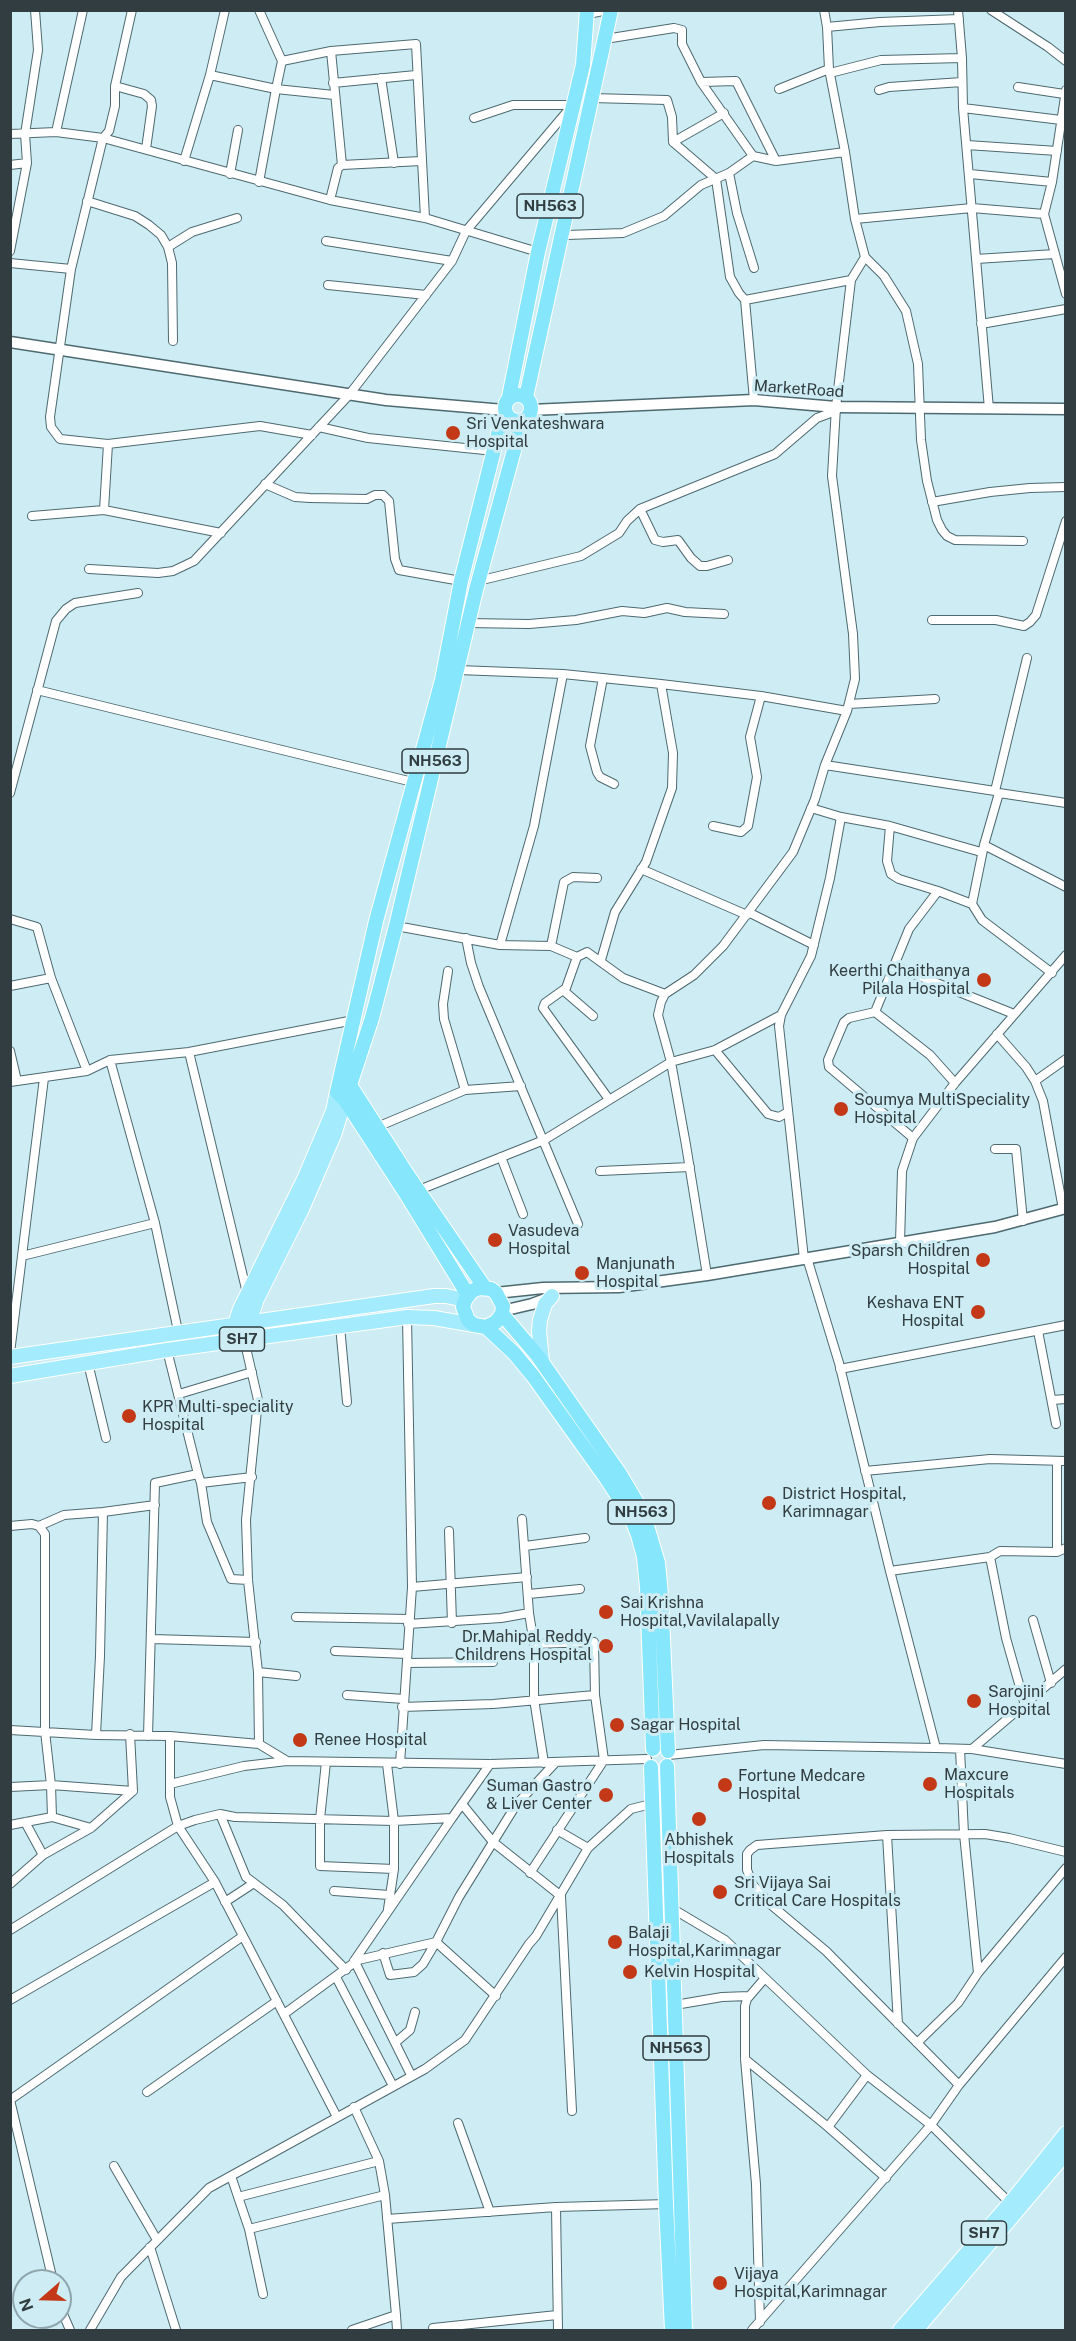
<!DOCTYPE html>
<style>
body{margin:0}
#map{position:relative;width:1076px;height:2341px;overflow:hidden;background:#cdecf4;font-family:"Public Sans",sans-serif}
canvas{display:block}
.frame{position:absolute;inset:0;border:12px solid #313d40;pointer-events:none}
.north{position:absolute;left:12px;top:2269px;width:60px;height:60px;box-sizing:border-box;background:#cdecf4;border:2px solid #8fa6ac;border-radius:50%;rotate:250deg;font-size:16px;font-weight:700;line-height:24px;text-align:center;color:#313d40}
.north::after{content:'';display:block;margin:auto;width:21px;height:27px;background:#c33917;clip-path:polygon(50% 0,100% 100%,50% 72%,0 100%)}
</style>
<div id="map">
<canvas width="1076" height="2341"></canvas>
<div class="frame"></div>
<div class="north">N</div>
</div>
<script>
const context = document.querySelector('canvas').getContext('2d');
context.lineJoin = 'round';
function toPath(rows) {
  const path = new Path2D();
  for (const r of rows) {
    if (r.length === 3) {
      path.moveTo(r[0] + r[2], r[1]);
      path.arc(r[0], r[1], r[2], 0, 2 * Math.PI);
      continue;
    }
    path.moveTo(r[0], r[1]);
    for (let i = 2; i < r.length; i += 2) path.lineTo(r[i], r[i + 1]);
  }
  return path;
}
function strokePath(path, color, width, dash) {
  context.strokeStyle = color;
  context.lineWidth = width;
  context.lineCap = dash ? 'butt' : 'round';
  context.setLineDash(dash || []);
  context.stroke(path);
}
function write(font, color, halo, rows, align = 'center') {
  context.font = font + ' "Public Sans",sans-serif';
  context.lineWidth = 6;
  context.setLineDash([]);
  context.textBaseline = 'middle';
  context.strokeStyle = halo;
  context.fillStyle = color;
  for (const [text, x, y, turn = 0] of rows) {
    context.save();
    context.translate(x, y);
    context.rotate((+turn || 0) * Math.PI / 180);
    context.textAlign = isNaN(turn) ? turn : align;
    if (halo) context.strokeText(text, 0, 0);
    context.fillText(text, 0, 0);
    context.restore();
  }
}
const minor = toPath([
 [958,10,962,58,963,108,989,409],
 [991,10,1048,47,1066,61],
 [588,14,608,10],
 [827,27,880,22,959,19],
 [605,39,674,28,682,30,682,44,701,82,753,156],
 [331,51,342,165,421,161],
 [282,61,331,51,416,44,425,218],
 [830,73,881,60,962,58],
 [210,75,276,89,282,61,259,10],
 [381,78,394,163],
 [701,82,736,81,776,161],
 [333,83,416,75],
 [115,86,144,94,151,100,152,106,146,149],
 [1018,87,1064,94],
 [779,89,829,69],
 [879,90,889,87,962,82],
 [592,98,667,100,672,117,673,142,716,179,730,277,739,293,745,300,754,400],
 [963,108,1061,120],
 [474,118,513,105,573,105],
 [56,132,83,10],
 [10,134,56,132,103,138,330,200,425,218,538,252],
 [673,142,724,113],
 [967,145,1057,151],
 [184,161,210,75,225,10],
 [10,165,27,163],
 [729,173,737,213,754,268],
 [230,174,238,130],
 [970,174,1052,182],
 [259,182,276,89,334,95],
 [330,200,338,168,342,165],
 [87,201,135,216,149,225,161,235,168,247,172,263,173,341],
 [1044,214,1052,182,1066,90],
 [855,219,972,208,1044,214,1066,294],
 [563,226,567,235,623,233,664,216,701,185,729,173,753,156,776,161,845,152],
 [326,241,452,261],
 [168,247,192,232,237,218],
 [10,251,27,163,25,134,38,50,35,10],
 [865,257,884,276,906,311,918,364,921,440,927,481,937,520,942,530,947,536,955,540,1023,541],
 [976,259,1055,254],
 [10,263,71,269],
 [328,285,426,295],
 [745,300,851,280],
 [981,324,1066,309],
 [319,427,368,438,494,451],
 [108,444,60,439,51,427,50,417,71,269,103,138,109,131,115,106,115,86,132,10],
 [265,484,295,497,310,498,367,499,375,495,383,495,389,501,395,559,399,570,461,581],
 [932,502,990,492,1030,488,1066,487],
 [640,509,655,540,663,542,678,540,691,558,700,566,707,566,728,560],
 [32,516,104,510],
 [221,533,104,510,108,444,260,426,312,435],
 [89,569,158,573,173,571,194,561,349,395,452,261,466,231,570,108],
 [478,581,581,556,619,533,627,521,640,509,775,454,817,418,836,411],
 [932,620,996,620,1024,626,1030,622,1036,615,1066,521],
 [468,623,529,624,576,620,622,611,644,613,667,608,685,612,724,614],
 [458,670,563,674,661,684,761,696,847,711],
 [603,678,590,746,597,772,600,777,614,784],
 [37,690,429,786],
 [849,704,935,699],
 [825,765,995,791],
 [10,793,56,621,66,609,75,603,138,593],
 [998,793,995,791,1027,658],
 [811,808,841,817,890,826,981,852],
 [713,826,741,832,748,826,757,777,750,737,761,696],
 [890,826,887,861,891,874,899,879,938,891],
 [984,845,999,793,1066,803],
 [641,869,747,915],
 [972,904,982,920,1052,973],
 [748,912,814,945],
 [10,919,37,927,51,978,87,1071],
 [396,926,500,945,534,826,563,674],
 [466,938,471,963,479,987,578,1224],
 [500,945,551,946,577,957,587,952,623,978,665,994],
 [551,946,564,882,573,877,597,878],
 [577,957,566,988,545,1003,543,1008,608,1098],
 [601,960,615,912,646,862,672,788,673,753,661,684],
 [894,966,1014,1014],
 [448,971,443,1004,444,1019,465,1090],
 [10,986,51,978],
 [564,991,593,1016],
 [875,1012,849,1018,844,1022,828,1060,829,1067,913,1138],
 [997,1034,1026,1067,1035,1081,1043,1101,1063,1209],
 [715,1050,768,1114,779,1117,788,1112],
 [10,1051,17,1081],
 [189,1052,247,1293],
 [110,1060,189,1052,354,1020],
 [1035,1081,1066,1059],
 [10,1082,87,1071,110,1060,155,1223,178,1331],
 [955,1083,930,1055,875,1012,909,929,938,891,972,904,984,845,1066,887],
 [377,1127,465,1090,521,1086],
 [995,1149,1016,1149,1023,1221],
 [501,1157,523,1214],
 [600,1171,690,1167],
 [419,1190,544,1140,671,1062,715,1050,781,1015],
 [900,1243,902,1171,913,1138,955,1083,1066,955],
 [22,1256,155,1223],
 [807,1258,839,1363,890,1571,936,1748],
 [804,1259,779,1026,781,1015,811,956,830,878,841,817],
 [707,1275,686,1145,671,1062,658,1015,661,1002,665,994,694,975,723,946,793,852,815,799,825,765,847,711,855,679,853,634,832,476,836,407,851,280,865,257,855,219,845,152,829,69,827,27,824,10],
 [340,1326,347,1402],
 [1038,1331,1056,1424],
 [244,1339,258,1400,246,1520,248,1580,258,1672,259,1744],
 [167,1350,198,1474],
 [10,1353,44,1078],
 [88,1363,106,1438],
 [840,1369,1066,1325],
 [179,1394,252,1372],
 [1052,1400,1066,1399],
 [1057,1461,1057,1552],
 [865,1471,990,1459,1066,1461],
 [201,1483,207,1522,231,1579,248,1580],
 [522,1519,529,1613,534,1644,534,1699,544,1763],
 [10,1526,32,1524,39,1526,45,1534,45,1731,51,1785,52,1817],
 [39,1526,64,1515,103,1512],
 [449,1531,452,1623],
 [525,1546,585,1538],
 [990,1557,1006,1638,1025,1705],
 [890,1571,990,1557,1000,1551,1057,1552,1066,1548],
 [412,1587,527,1577],
 [529,1594,580,1589],
 [296,1617,409,1619],
 [1033,1620,1051,1683],
 [408,1624,501,1618,529,1613],
 [152,1639,256,1642],
 [335,1651,407,1654],
 [407,1663,493,1662],
 [258,1672,296,1676],
 [347,1695,404,1699],
 [402,1707,493,1704,595,1695],
 [10,1730,96,1735,170,1736],
 [130,1734,133,1791],
 [96,1735,100,1656,103,1512,155,1505],
 [148,1736,155,1483,198,1474,201,1483,252,1477],
 [972,1749,1066,1669],
 [669,1755,764,1745,936,1748,972,1749,1066,1764],
 [326,1762,320,1819,320,1866,394,1869],
 [387,1764,394,1821,394,1869,388,1909],
 [400,1764,412,1587,407,1317],
 [170,1784,244,1766,287,1761],
 [10,1787,51,1785,133,1791],
 [462,1804,493,1842,561,1896,572,2111],
 [220,1814,246,1877,283,1905,346,1970],
 [25,1822,43,1855],
 [10,1825,52,1817,91,1828],
 [557,1830,588,1848],
 [887,1835,985,1834,1009,1838,1066,1852],
 [530,1873,604,1760,595,1695,594,1642,534,1644],
 [10,1884,43,1855,91,1828,133,1791],
 [334,1891,389,1895],
 [225,1902,254,1883],
 [673,1909,725,1940,867,2075,931,2125,1010,2203],
 [10,1930,178,1826,195,1820,220,1814,235,1817,394,1821,452,1818,490,1764],
 [383,1953,390,1975,414,1972,423,1964,436,1942,496,1996],
 [354,1961,436,1942,459,1897,516,1805,555,1763],
 [355,1962,411,2075],
 [978,1973,1066,1868],
 [336,1977,393,2086],
 [10,2000,215,1882],
 [675,2005,722,1997,749,1996],
 [284,2014,355,1962,354,1961,452,1818],
 [898,2024,887,1835,757,1845,750,1850,747,1854,747,1870,753,1885,770,1904,826,1951,959,2085],
 [396,2042,410,2030,415,2012],
 [917,2043,958,2003,978,1973,964,1834,960,1749],
 [745,2059,828,2127,867,2075],
 [147,2092,277,2001],
 [10,2100,243,1936],
 [10,2100,53,2281],
 [354,2107,379,2161,385,2195],
 [337,2117,215,1882,178,1826,170,1797,170,1736,259,1744,287,1761,490,1764,647,1759],
 [458,2123,490,2212],
 [828,2127,886,2178],
 [114,2166,157,2240],
 [231,2176,249,2229,263,2294],
 [238,2197,379,2161],
 [556,2207,558,2330],
 [387,2219,556,2207,668,2204],
 [249,2229,385,2195,396,2315,352,2330],
 [150,2247,176,2330],
 [60,2307,70,2330],
 [396,2315,397,2330],
 [760,2322,756,2184,745,2059,745,2006,747,1999,765,1978],
 [433,2328,557,2315],
 [90,2330,121,2277,209,2188,425,2069,465,2040,529,1944,536,1936,588,1848,631,1809,651,1804],
 [752,2330,931,2125,959,2085,1066,1957]
]);
const tertiary = toPath([
 [10,342,386,400,504,410],
 [531,410,754,400,836,407,1066,409],
 [496,1293,543,1288,619,1287,707,1275,995,1227,1066,1208],
 [502,1311,532,1304,551,1297]
]);
const primary = toPath([
 [247,1329,257,1299,302,1209,334,1135,345,1100],
 [233,1330,240,1309,305,1177,333,1111,337,1092],
 [10,1357,434,1296,446,1296,465,1300],
 [542,1361,539,1331,540,1320,545,1304,552,1296],
 [10,1376,167,1350,407,1317,434,1318,474,1325],
 [900,2330,1010,2203,1066,2133],
 [916,2330,1066,2153]
]);
const trunk = toPath([
 [518,408,13],
 [509,397,538,252,583,65,587,10],
 [526,397,611,10],
 [348,1082,407,1174,485,1288],
 [345,1100,372,1018,396,926,476,590,522,421],
 [468,1295,408,1197,345,1100,337,1092,376,921,442,680,461,581,498,434,506,414],
 [502,1314,537,1355,620,1474,636,1501,647,1526,658,1563,661,1595,668,1751],
 [486,1327,496,1322,502,1314,503,1306,496,1293,491,1289,479,1288,472,1291,465,1300,463,1307,468,1320,474,1325,486,1327,514,1353,533,1376,606,1478,630,1515,638,1535,644,1557,647,1587,653,1749],
 [667,1766,685,2330],
 [651,1767,666,2204,672,2330]
]);
const markers = [
 [453,433,8,"#c33917"],
 [984,980,8,"#c33917"],
 [841,1109,8,"#c33917"],
 [495,1240,8,"#c33917"],
 [983,1260,8,"#c33917"],
 [582,1273,8,"#c33917"],
 [978,1312,8,"#c33917"],
 [129,1416,8,"#c33917"],
 [769,1503,8,"#c33917"],
 [606,1612,8,"#c33917"],
 [606,1646,8,"#c33917"],
 [974,1701,8,"#c33917"],
 [617,1725,8,"#c33917"],
 [300,1740,8,"#c33917"],
 [930,1784,8,"#c33917"],
 [725,1785,8,"#c33917"],
 [606,1795,8,"#c33917"],
 [699,1819,8,"#c33917"],
 [720,1892,8,"#c33917"],
 [615,1942,8,"#c33917"],
 [630,1972,8,"#c33917"],
 [720,2283,8,"#c33917"]
];
const shields = [
 [550,206,66],
 [435,761,66],
 [242,1339,45],
 [641,1512,66],
 [676,2048,66],
 [984,2233,45]
];
const shieldNames = [
 ["NH563",550,206],
 ["NH563",435,761],
 ["SH7",242,1339],
 ["NH563",641,1512],
 ["NH563",676,2048],
 ["SH7",984,2233]
];
const streetNames = [
 ["MarketRoad",799,389,4]
];
const poiNames = [
 ["Sri Venkateshwara",466,424],
 ["Hospital",466,442],
 ["Keerthi Chaithanya",970,971,"right"],
 ["Pilala Hospital",970,989,"right"],
 ["Soumya MultiSpeciality",854,1100],
 ["Hospital",854,1118],
 ["Vasudeva",508,1231],
 ["Hospital",508,1249],
 ["Sparsh Children",970,1251,"right"],
 ["Hospital",970,1269,"right"],
 ["Manjunath",596,1264],
 ["Hospital",596,1282],
 ["Keshava ENT",964,1303,"right"],
 ["Hospital",964,1321,"right"],
 ["KPR Multi-speciality",142,1407],
 ["Hospital",142,1425],
 ["District Hospital,",782,1494],
 ["Karimnagar",782,1512],
 ["Sai Krishna",620,1603],
 ["Hospital,Vavilalapally",620,1621],
 ["Dr.Mahipal Reddy",592,1637,"right"],
 ["Childrens Hospital",592,1655,"right"],
 ["Sarojini",988,1692],
 ["Hospital",988,1710],
 ["Sagar Hospital",630,1725],
 ["Renee Hospital",314,1740],
 ["Maxcure",944,1775],
 ["Hospitals",944,1793],
 ["Fortune Medcare",738,1776],
 ["Hospital",738,1794],
 ["Suman Gastro",592,1786,"right"],
 ["& Liver Center",592,1804,"right"],
 ["Abhishek",699,1840,"center"],
 ["Hospitals",699,1858,"center"],
 ["Sri Vijaya Sai",734,1883],
 ["Critical Care Hospitals",734,1901],
 ["Balaji",628,1933],
 ["Hospital,Karimnagar",628,1951],
 ["Kelvin Hospital",644,1972],
 ["Vijaya",734,2274],
 ["Hospital,Karimnagar",734,2292]
];
strokePath(minor, '#4e6970', 10);
strokePath(tertiary, '#4e6970', 13);
strokePath(primary, '#fff', 16);
strokePath(trunk, '#fff', 16);
strokePath(minor, '#fff', 8);
strokePath(tertiary, '#fff', 10);
strokePath(primary, '#a4ecfd', 14);
strokePath(trunk, '#86e6fc', 14);
for (const [x, y, r, color] of markers) {
  const dot = new Path2D();
  dot.arc(x, y, r, 0, 2 * Math.PI);
  context.fillStyle = color;
  context.fill(dot);
  strokePath(dot, '#cdecf4', 2);
}
for (const [x, y, w] of shields) {
  const box = new Path2D();
  box.roundRect(x - w / 2, y - 12, w, 24, 4.5);
  context.fillStyle = '#cdecf4';
  context.fill(box);
  strokePath(box, '#313d40', 1.5);
}
write('bold 15px', '#313d40', null, shieldNames);
write('16px', '#313d40', '#cdecf4', streetNames);
write('16px', '#313d40', '#cdecf4', poiNames, 'left');
</script>
